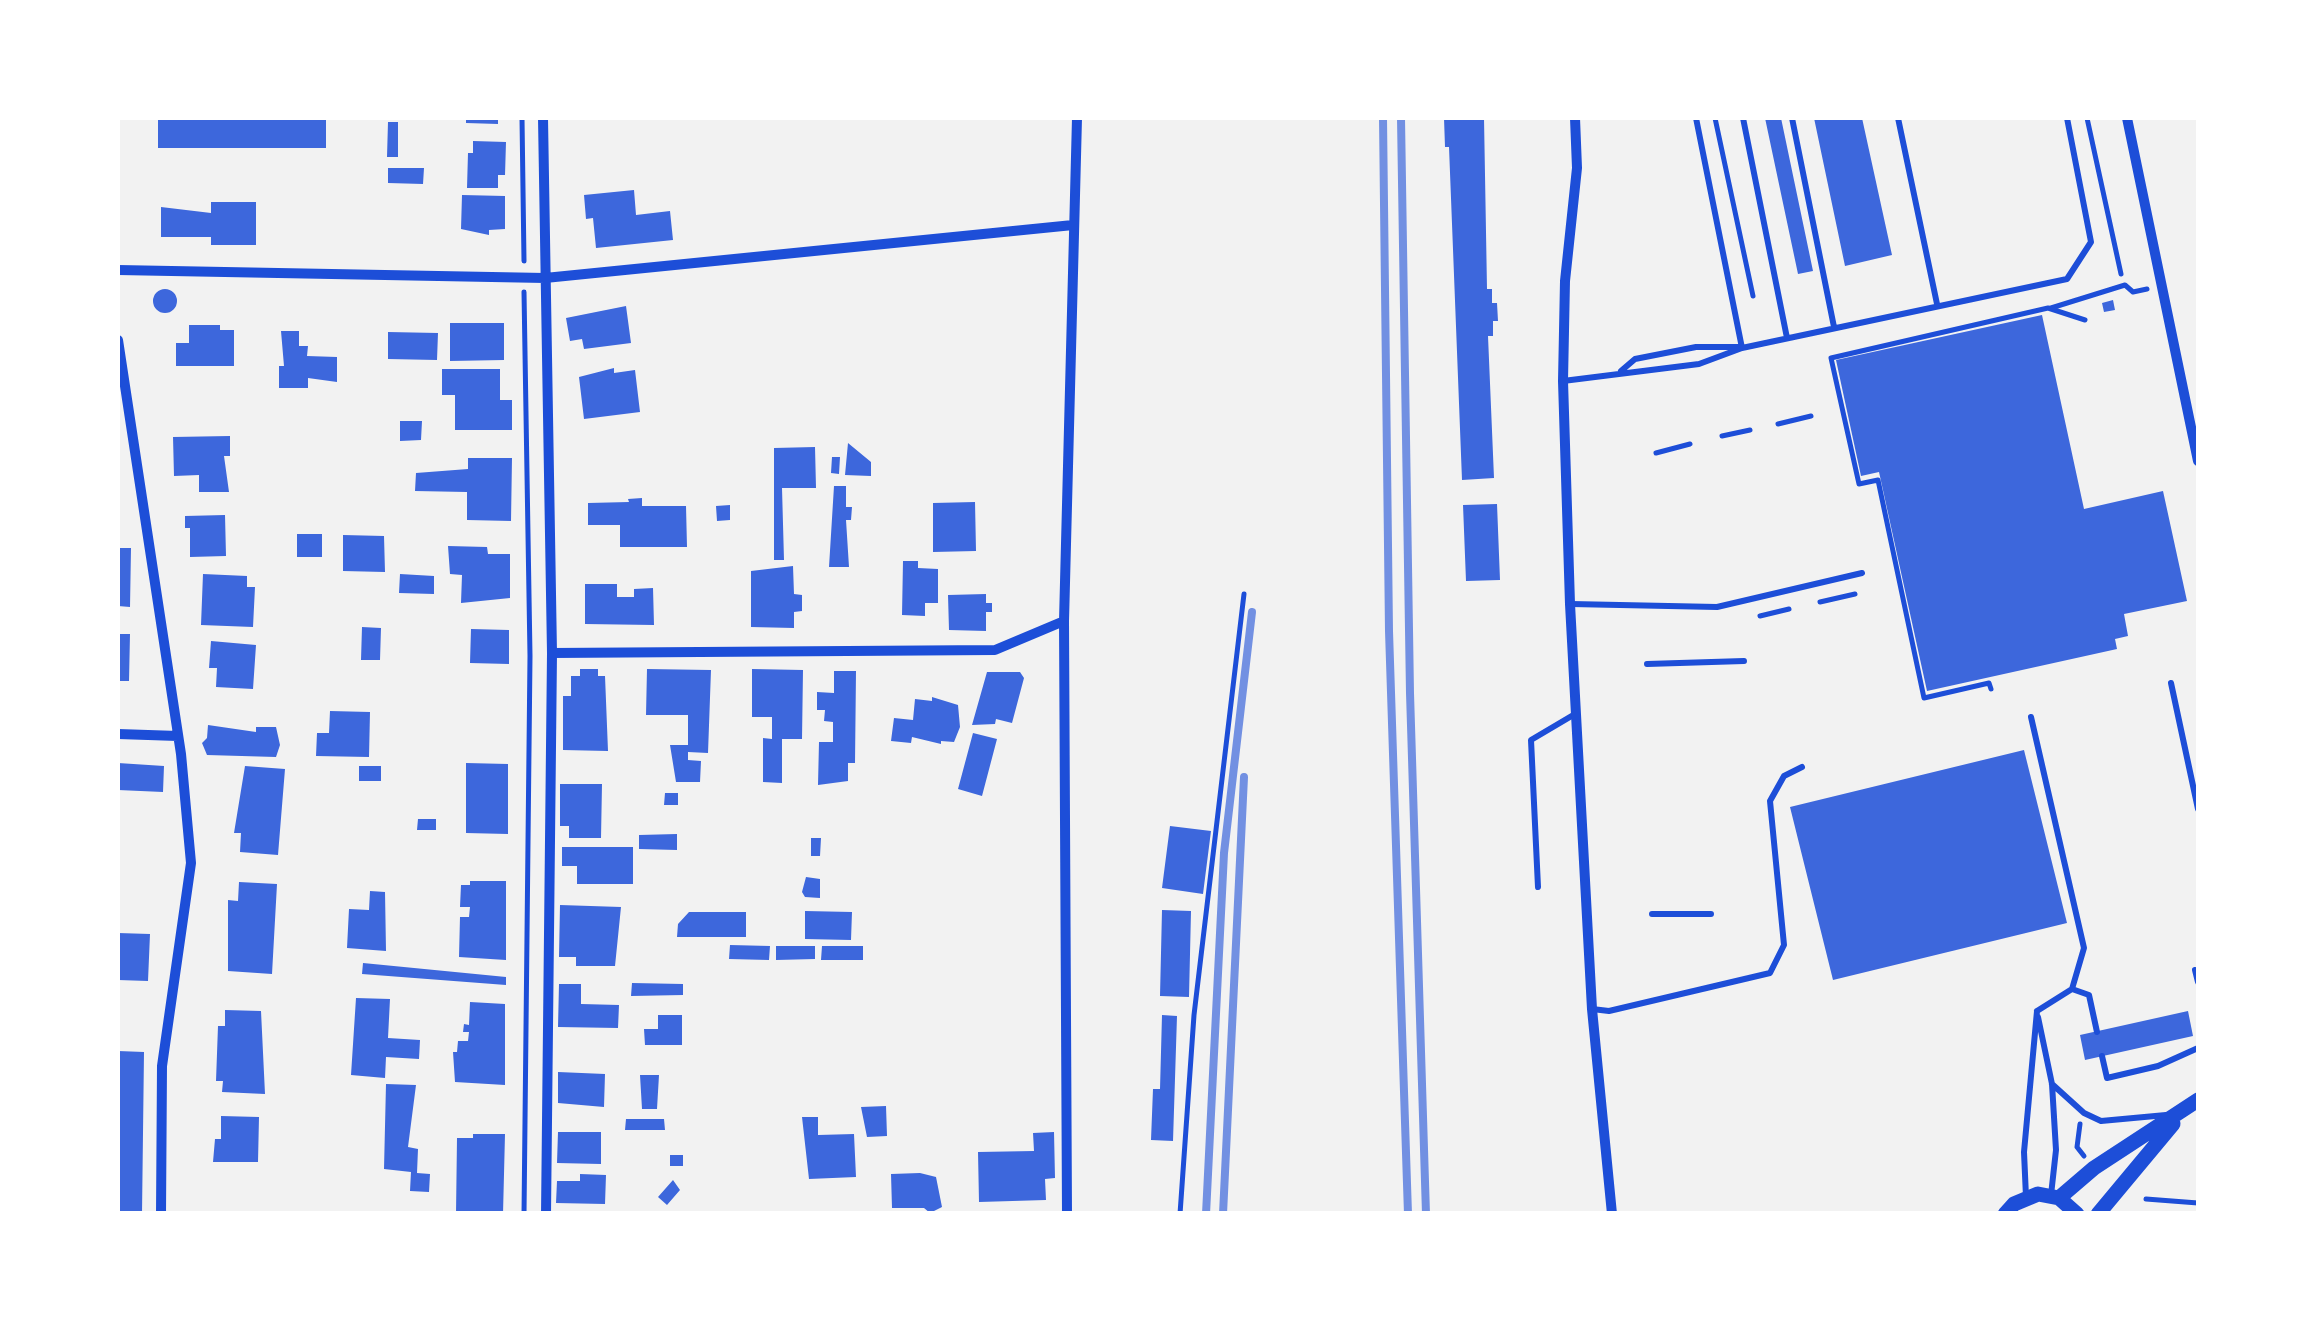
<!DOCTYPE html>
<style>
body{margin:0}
#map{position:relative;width:2316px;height:1331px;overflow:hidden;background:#f2f2f2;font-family:"Varela Round",sans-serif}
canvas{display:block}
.frame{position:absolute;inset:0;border:120px solid #fff;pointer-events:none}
</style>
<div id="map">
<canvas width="2316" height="1331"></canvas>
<div class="frame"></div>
</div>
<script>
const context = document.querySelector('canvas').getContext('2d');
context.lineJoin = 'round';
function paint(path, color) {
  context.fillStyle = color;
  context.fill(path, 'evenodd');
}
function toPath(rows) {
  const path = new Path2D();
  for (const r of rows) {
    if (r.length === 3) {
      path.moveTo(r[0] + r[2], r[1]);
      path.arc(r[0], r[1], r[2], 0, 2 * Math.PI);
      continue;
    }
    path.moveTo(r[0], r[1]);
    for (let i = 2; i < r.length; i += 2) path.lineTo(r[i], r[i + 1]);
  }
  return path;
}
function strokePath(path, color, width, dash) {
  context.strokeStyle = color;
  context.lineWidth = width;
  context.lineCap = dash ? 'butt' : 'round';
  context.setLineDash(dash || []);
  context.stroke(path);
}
const building = toPath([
 [158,118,326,118,326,148,158,148],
 [466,118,498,118,498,124,466,123],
 [1444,118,1484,118,1487,289,1492,289,1492,303,1497,303,1498,321,1493,321,1493,336,1488,336,1494,478,1462,480,1449,147,1445,147],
 [1765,118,1781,118,1813,271,1798,274],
 [1814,118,1862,118,1892,255,1845,266],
 [388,122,398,122,398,157,387,157],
 [473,141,506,142,505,175,498,175,498,188,467,188,468,153,473,153],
 [388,168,424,168,423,184,388,183],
 [634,190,636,215,670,211,673,240,596,248,593,218,586,219,584,195],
 [462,195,505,196,505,229,489,230,489,235,461,229],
 [211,202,256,202,256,245,211,245,211,237,161,237,161,207,211,213],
 [165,301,12],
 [2113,300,2115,310,2104,312,2102,303],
 [626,306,631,343,584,349,582,339,570,341,566,318],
 [2042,315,2084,509,2163,491,2187,601,2124,614,2128,636,2115,639,2117,649,1927,691,1879,472,1861,476,1836,360],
 [450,323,504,323,504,360,450,361],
 [189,325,220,325,220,330,234,330,234,366,176,366,176,343,189,343],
 [281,331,299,331,299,346,308,346,307,356,337,357,337,382,308,378,308,388,279,388,279,366,284,366],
 [388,332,438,333,437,360,388,359],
 [614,368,614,373,635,370,640,412,584,419,579,377],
 [442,369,500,369,500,400,512,400,512,430,455,430,455,395,442,395],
 [400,421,422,421,421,440,400,441],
 [230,436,230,456,224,456,229,492,199,492,199,475,174,476,173,437],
 [848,443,871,462,871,476,845,475],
 [815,447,816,488,782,488,784,560,774,560,774,448],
 [832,457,840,457,839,474,831,473],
 [468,458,512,458,511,521,467,520,467,492,415,491,416,473,468,469],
 [834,486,846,486,846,507,852,507,851,520,846,520,849,567,829,567],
 [642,498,642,506,686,506,687,547,620,547,620,525,588,525,588,503,629,502,628,499],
 [975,502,976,551,933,552,933,503],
 [1497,504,1500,580,1466,581,1463,505],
 [730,505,730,520,717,521,716,506],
 [225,515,226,556,190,557,190,528,185,528,185,516],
 [297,534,322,534,322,557,297,557],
 [343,535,384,536,385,572,343,571],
 [448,546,487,547,488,554,510,554,510,598,461,603,462,575,450,574],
 [118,548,131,548,130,607,118,606],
 [903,561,918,561,918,568,938,569,938,603,925,603,925,616,902,615],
 [793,566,794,594,802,595,802,611,794,612,794,628,751,627,751,571],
 [203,574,247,576,247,587,255,587,253,627,201,625],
 [400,574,434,576,434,594,399,593],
 [585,584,617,584,617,597,634,597,634,589,653,588,654,625,585,624],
 [986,594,986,603,992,603,992,612,986,612,986,631,949,630,948,595],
 [362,627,381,628,380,660,361,660],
 [471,629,509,630,509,664,470,663],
 [118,634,130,634,129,681,118,681],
 [211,641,256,645,253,689,216,687,217,668,209,668],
 [580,669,598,669,598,676,605,676,608,751,563,750,563,696,571,696,571,676,580,676],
 [647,669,711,670,708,753,688,752,688,760,701,761,700,782,676,782,670,745,688,745,688,715,646,715],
 [752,669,803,670,802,739,782,739,782,783,763,782,763,738,772,739,772,717,752,717],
 [834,671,856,671,855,763,848,763,848,781,818,785,819,742,833,742,833,722,824,721,825,710,817,710,817,692,834,693],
 [987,672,1020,672,1024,678,1012,723,996,719,995,724,972,725],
 [932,697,958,705,960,727,954,742,941,741,941,744,912,737,911,743,891,741,894,718,913,720,915,699,932,701],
 [330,711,370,712,369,757,316,756,317,733,329,733],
 [208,725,256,732,256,727,276,727,280,745,276,757,207,755,202,743,207,738],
 [973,733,997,739,982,796,958,789],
 [2024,750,2067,923,1833,980,1790,807],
 [118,763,164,766,163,792,118,790],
 [466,763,508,764,508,834,466,833],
 [245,766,285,769,278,855,240,852,241,833,234,833],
 [359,766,381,766,381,781,359,781],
 [560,784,602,784,601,838,569,838,569,826,560,826],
 [665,793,678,793,678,805,664,805],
 [418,819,436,819,436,830,417,830],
 [1170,826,1211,831,1203,894,1162,888],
 [677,834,677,850,639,849,639,835],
 [811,838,821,838,820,856,811,856],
 [562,847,633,847,633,884,577,884,577,866,562,866],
 [806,877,820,879,820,898,805,897,802,892],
 [470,881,506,881,506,960,459,957,460,917,469,917,470,907,460,907,461,885,470,885],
 [239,882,277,884,272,974,228,971,228,900,238,901],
 [370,891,385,892,386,951,347,948,349,909,369,910],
 [560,905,621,907,615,966,576,966,576,957,559,957],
 [1162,910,1191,911,1189,997,1160,996],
 [805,911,852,912,851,940,805,939],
 [689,912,746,912,746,937,677,937,678,924],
 [118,933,150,934,148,981,118,980],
 [730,945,770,946,769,960,729,959],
 [776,946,815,946,815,959,776,960],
 [822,946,863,946,863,960,821,960],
 [363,963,506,977,506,985,362,974],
 [632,983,683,984,683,995,631,996],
 [559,984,581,984,581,1004,619,1005,618,1028,558,1027],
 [356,998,390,999,388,1038,420,1040,419,1059,386,1057,385,1078,351,1075],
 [470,1002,505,1004,505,1085,455,1082,453,1052,457,1052,458,1041,468,1041,469,1032,463,1032,464,1024,469,1025],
 [225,1010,261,1011,265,1094,222,1092,223,1081,216,1081,218,1026,225,1026],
 [2188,1011,2193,1036,2085,1060,2080,1035],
 [658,1015,682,1015,682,1045,645,1045,644,1029,658,1029],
 [1162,1015,1177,1016,1173,1141,1151,1140,1153,1089,1160,1089],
 [118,1051,144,1052,142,1214,118,1214],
 [558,1072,605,1074,604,1107,558,1103],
 [640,1075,659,1075,657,1109,642,1109],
 [386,1084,416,1085,408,1147,418,1149,417,1173,430,1174,429,1192,410,1191,411,1172,384,1169],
 [886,1106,887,1136,867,1137,861,1107],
 [221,1116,259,1117,258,1162,213,1162,215,1139,221,1139],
 [802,1117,818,1117,818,1135,854,1134,856,1177,809,1179],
 [626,1119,664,1119,665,1130,625,1130],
 [558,1132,601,1132,601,1164,557,1163],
 [1054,1132,1055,1178,1045,1179,1046,1200,979,1202,978,1152,1034,1151,1033,1133],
 [473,1134,505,1134,503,1214,456,1214,457,1138,473,1138],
 [670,1155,683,1155,683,1166,670,1166],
 [920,1173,936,1177,942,1207,930,1213,924,1208,892,1208,891,1174],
 [580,1174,606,1175,605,1204,556,1203,557,1181,580,1181],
 [673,1180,680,1190,667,1205,658,1197]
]);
const path = toPath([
 [522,118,524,261],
 [1715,118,1753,296],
 [2087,118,2121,274],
 [2051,308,2125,285,2133,292,2147,289],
 [1778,424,1811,416],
 [1722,436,1750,430],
 [1656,453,1690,444],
 [1820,602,1855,594],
 [1760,616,1789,609],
 [1991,689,1989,683,1924,698,1878,480,1859,484,1831,358,2048,308,2085,320],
 [2080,1124,2077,1147,2084,1156],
 [2146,1199,2198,1203],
 [524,1214,530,656,524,292],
 [1180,1214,1194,1015,1244,594]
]);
const service = toPath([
 [1696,118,1742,348],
 [1743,118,1787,338],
 [1792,118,1834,327],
 [1898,118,1937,304],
 [1621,371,1635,359,1696,347,1738,347],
 [1563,381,1699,364,1742,348,2067,279,2091,242,2067,118],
 [1571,604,1717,607,1862,573],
 [1647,664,1744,661],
 [2171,683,2198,809],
 [2031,717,2084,948,2072,989,2037,1011],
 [1538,887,1531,740,1575,714],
 [1652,914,1711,914],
 [2195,970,2198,982],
 [2072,989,2089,995,2097,1032],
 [1592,1009,1609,1011,1770,973,1784,945,1770,801,1784,776,1802,767],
 [2038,1017,2052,1084,2056,1150,2051,1195],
 [2102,1056,2107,1078,2158,1066,2198,1048],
 [2052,1084,2084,1113,2101,1121,2166,1115],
 [2026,1197,2024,1152,2037,1011]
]);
const minor = toPath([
 [543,118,552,653,546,1214],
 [1575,118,1577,168,1565,281,1563,381,1570,604,1592,1009,1612,1214],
 [2127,118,2198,461],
 [118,270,545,278,1073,225],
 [118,340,181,754,191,863,162,1066,161,1214],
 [552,653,995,650,1064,621],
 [118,734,178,736],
 [1067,1214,1064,621,1077,118]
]);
const tertiary = toPath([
 [2059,1198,2094,1168,2198,1100],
 [2005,1214,2014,1204,2038,1194,2059,1198,2077,1214],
 [2098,1214,2173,1124]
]);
const rail = toPath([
 [1383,118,1389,631,1408,1214],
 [1401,118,1410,693,1426,1214],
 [1206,1214,1224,853,1252,612],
 [1223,1214,1244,777]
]);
paint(building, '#3d67dc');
strokePath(path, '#1d4ed8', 5);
strokePath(service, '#1d4ed8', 6);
strokePath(minor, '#1d4ed8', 10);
strokePath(tertiary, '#1d4ed8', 15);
strokePath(rail, '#7290e2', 8);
</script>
